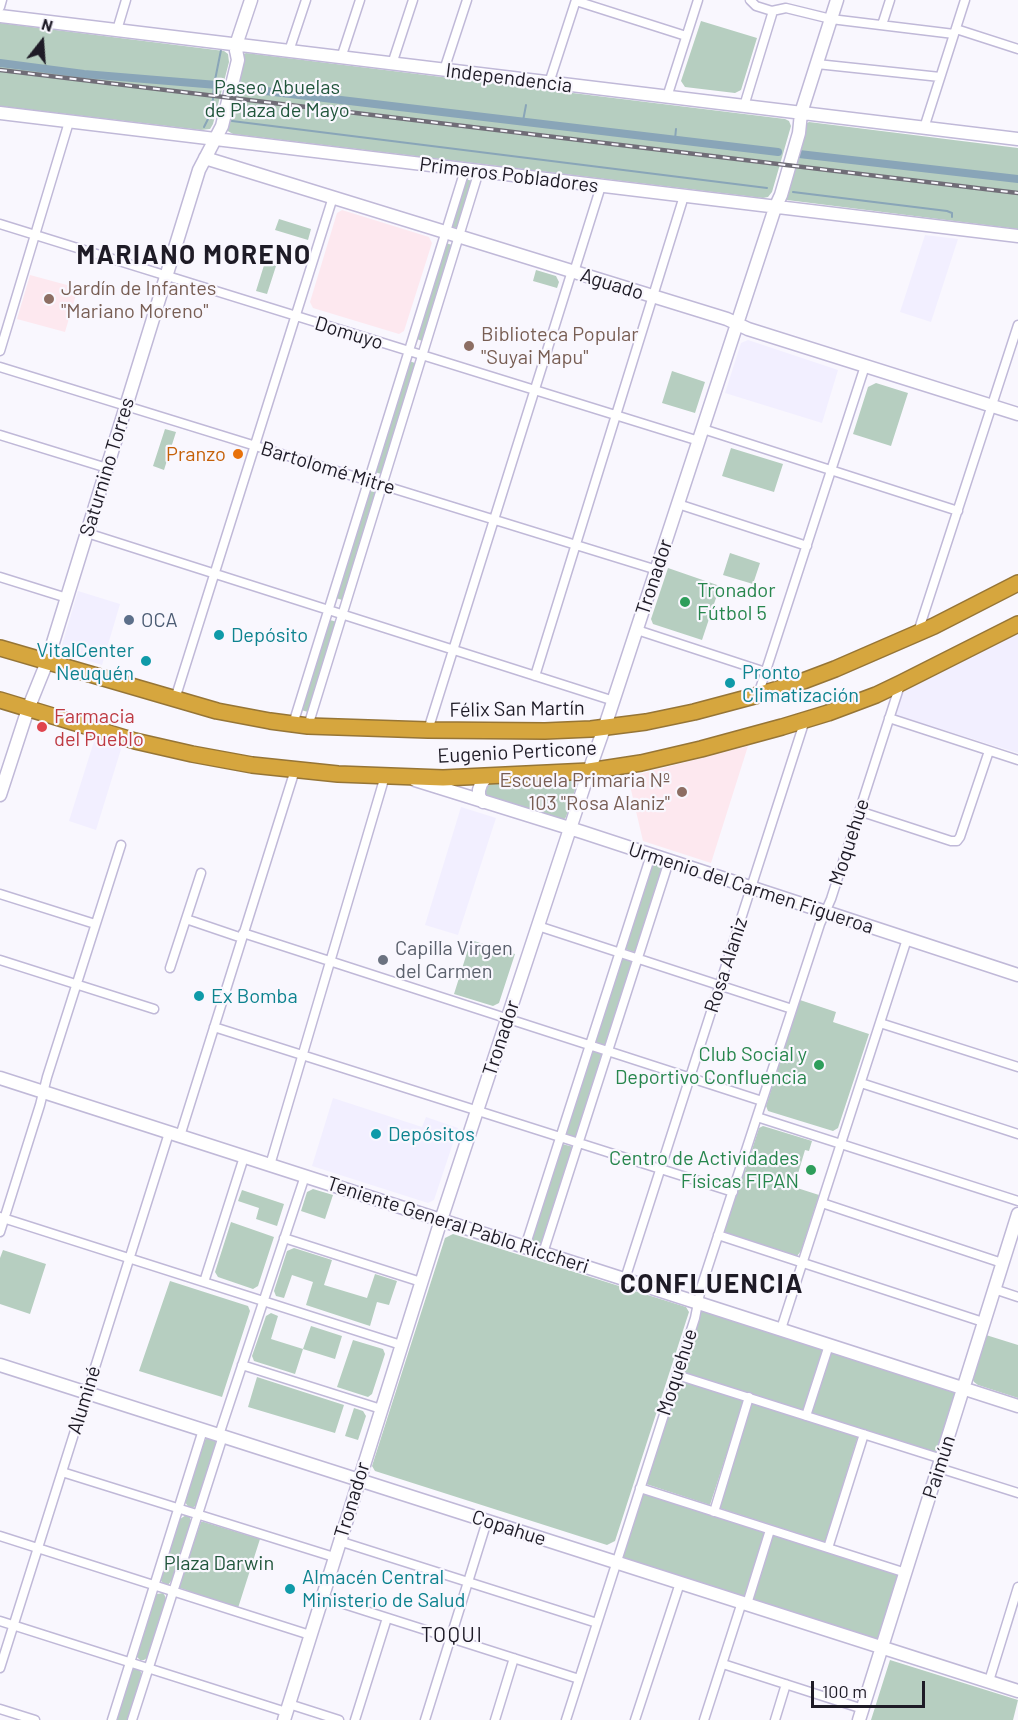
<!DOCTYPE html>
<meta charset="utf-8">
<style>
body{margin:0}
#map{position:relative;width:1018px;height:1720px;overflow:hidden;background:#f9f7fe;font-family:Barlow,sans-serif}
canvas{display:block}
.north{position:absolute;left:12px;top:12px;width:60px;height:60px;-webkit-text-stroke:4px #f9f7fe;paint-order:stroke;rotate:17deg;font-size:16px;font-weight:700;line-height:24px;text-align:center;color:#1e1b26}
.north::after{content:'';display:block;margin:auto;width:21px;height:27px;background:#1e1b26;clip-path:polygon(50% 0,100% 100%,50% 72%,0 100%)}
.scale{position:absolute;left:811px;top:1681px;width:114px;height:27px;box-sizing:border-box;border:3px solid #1e1b26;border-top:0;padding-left:8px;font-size:18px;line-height:21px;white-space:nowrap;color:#1e1b26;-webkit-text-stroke:4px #f9f7fe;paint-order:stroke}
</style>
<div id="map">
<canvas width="1018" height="1720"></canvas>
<div class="north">N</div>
<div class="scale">100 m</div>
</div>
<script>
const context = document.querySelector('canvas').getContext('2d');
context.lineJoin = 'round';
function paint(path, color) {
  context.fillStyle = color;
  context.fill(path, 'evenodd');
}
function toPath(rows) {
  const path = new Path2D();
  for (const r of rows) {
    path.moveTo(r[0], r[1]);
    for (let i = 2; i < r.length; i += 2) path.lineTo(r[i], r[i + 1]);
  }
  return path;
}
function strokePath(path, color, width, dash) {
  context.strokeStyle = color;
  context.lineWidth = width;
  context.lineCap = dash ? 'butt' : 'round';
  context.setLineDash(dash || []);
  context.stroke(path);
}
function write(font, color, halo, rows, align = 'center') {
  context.font = font + ' Barlow,sans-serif';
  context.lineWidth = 4.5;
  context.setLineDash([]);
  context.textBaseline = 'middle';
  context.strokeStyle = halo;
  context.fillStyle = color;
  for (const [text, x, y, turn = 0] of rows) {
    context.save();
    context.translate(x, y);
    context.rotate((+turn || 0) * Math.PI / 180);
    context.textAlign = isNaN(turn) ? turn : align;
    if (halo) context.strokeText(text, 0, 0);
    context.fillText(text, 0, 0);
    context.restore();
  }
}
const built = toPath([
 [925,235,958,239,931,322,900,312],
 [748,340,838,370,822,423,725,393,741,343],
 [78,591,120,604,102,665,63,653,61,648],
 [1018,633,1018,753,895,715,903,692],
 [95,738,122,746,96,830,69,821],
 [461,807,496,818,458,935,425,925],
 [333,1098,422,1127,426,1117,458,1128,434,1200,428,1203,312,1166]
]);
const education = toPath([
 [342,210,429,237,432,243,404,331,399,334,313,308,310,302,337,213],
 [30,275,78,288,65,332,17,319],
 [748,746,711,863,643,841,628,777]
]);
const green = toPath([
 [701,21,757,38,741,90,735,93,685,87,681,81],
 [0,23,224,51,228,54,229,62,213,124,210,129,201,130,0,106],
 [246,53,785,119,789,121,791,126,772,192,768,197,763,198,233,134,226,130,242,55],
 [809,122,1018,148,1018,229,787,200,785,199,805,124],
 [466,179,472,181,457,228,451,227],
 [279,219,311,229,308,240,275,230],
 [446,243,452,245,422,341,417,339],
 [265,262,276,266,267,294,256,291],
 [536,270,556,276,559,282,557,288,533,281],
 [409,361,415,363,381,474,375,472],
 [672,371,705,382,695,413,662,403],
 [876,383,908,393,891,446,853,434,868,387],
 [165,429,176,432,164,470,153,466],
 [731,448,783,464,774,492,722,476],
 [369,491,375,492,342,600,336,598],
 [730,553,760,563,753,584,723,575],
 [668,568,720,586,702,640,653,624,651,619],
 [330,620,337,622,308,712,301,710],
 [579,778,566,817,563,821,485,795,486,783],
 [653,863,664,866,637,953,625,949],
 [471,940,515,954,499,1003,493,1006,454,994],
 [622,958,634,962,606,1046,595,1043],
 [800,1000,836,1012,833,1022,869,1034,838,1128,833,1131,768,1111,766,1106],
 [593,1050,604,1054,577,1138,565,1134],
 [763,1126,812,1141,809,1151,805,1150,794,1187,819,1195,801,1251,797,1256,725,1233,723,1230,742,1170,745,1171,759,1128],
 [562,1144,574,1147,542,1244,531,1240],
 [313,1189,333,1195,325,1219,301,1211,307,1192],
 [242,1190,284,1204,277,1226,256,1219,259,1208,238,1201],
 [231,1222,274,1237,258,1286,253,1289,218,1277,215,1272],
 [453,1234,686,1307,689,1312,615,1541,607,1545,375,1471,372,1466,445,1238],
 [294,1248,332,1260,324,1285,367,1298,375,1274,397,1281,389,1305,377,1302,370,1326,306,1305,313,1282,292,1275,284,1298,276,1296,274,1291,287,1251],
 [3,1250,46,1264,30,1314,0,1304,0,1258],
 [170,1281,248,1306,250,1311,222,1397,139,1371],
 [701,1309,824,1348,804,1411,681,1372],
 [271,1313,278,1316,271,1339,303,1349,311,1326,342,1336,335,1359,303,1349,295,1374,254,1361,252,1356,266,1316],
 [986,1335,1018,1345,1018,1398,978,1385,974,1382,972,1378],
 [353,1340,383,1349,385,1354,372,1394,368,1397,337,1387],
 [830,1350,957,1392,937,1454,810,1412],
 [257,1377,344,1405,335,1433,248,1407],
 [679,1379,744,1400,710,1505,646,1484],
 [752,1403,858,1436,825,1542,719,1508],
 [354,1408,363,1411,366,1416,358,1440,345,1436],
 [209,1437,215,1440,216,1444,196,1505,193,1508,189,1508,185,1502,205,1440],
 [643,1493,766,1533,744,1598,622,1559],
 [186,1515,190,1517,191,1522,172,1580,168,1585,164,1585,160,1579,180,1519],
 [201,1522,204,1522,260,1539,238,1608,180,1588,180,1582],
 [772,1535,898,1575,877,1640,752,1601],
 [163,1593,165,1596,166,1600,147,1658,144,1660,140,1660,136,1656,155,1597,157,1594],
 [890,1660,1018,1700,1013,1720,871,1720],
 [135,1668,140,1670,142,1675,128,1720,115,1720,132,1670]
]);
const stream = toPath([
 [232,121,767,188],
 [523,121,526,105],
 [204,127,212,111,214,85,221,50],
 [675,139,676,129],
 [793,192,947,211,952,213,952,217]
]);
const canal = toPath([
 [0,63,84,74,217,85],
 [257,90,778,152],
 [799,154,1018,179]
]);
const street = toPath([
 [750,0,756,6,772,11,786,8,831,19,954,34],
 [576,1,686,36],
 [0,7,2,0],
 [882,25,890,0],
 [956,29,1018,49],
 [117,30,126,0],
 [289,51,306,0],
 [341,58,360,0],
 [392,64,413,0],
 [817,64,940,77],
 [444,70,467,0],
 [549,83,576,0],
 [667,97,698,0],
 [744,106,773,11],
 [924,128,965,0],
 [0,224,699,441],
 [574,272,601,186],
 [0,351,69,122],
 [0,367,657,570],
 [703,429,958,511],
 [0,435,107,468],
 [678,504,807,546],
 [87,533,614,701],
 [0,577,67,598],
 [637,630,796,682],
 [918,632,1018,325],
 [535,676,684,196],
 [758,695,865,366],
 [175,699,333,197],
 [889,718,1018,760],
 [293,724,465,170],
 [308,726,479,171],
 [428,730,572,271],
 [859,811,951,841,957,841,960,837,989,751],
 [0,894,95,924],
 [186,919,242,938],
 [538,926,792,1009],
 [243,933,762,1101],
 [0,960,154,1009],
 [170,968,201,873],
 [880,1023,1018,1067],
 [214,1027,733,1192],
 [861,1083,1018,1134],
 [757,1117,1018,1201],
 [180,1136,295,770],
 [270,1165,385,776],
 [822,1203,1002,1263],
 [0,1217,401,1345],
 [0,1232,40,1105,47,1077,121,845],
 [718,1235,983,1322],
 [284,1238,421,1282],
 [525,1247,651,855],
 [543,1253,669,861],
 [625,1279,805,720],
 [204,1282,244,1157],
 [994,1289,1018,1297],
 [781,1329,907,939],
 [242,1365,381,1409],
 [677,1375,942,1459],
 [806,1416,829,1345],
 [219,1435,305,1176],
 [939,1468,1018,1493],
 [62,1472,334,1557],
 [640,1488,906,1573],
 [714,1512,749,1397],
 [0,1536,310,1635],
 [339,1541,597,1623],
 [828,1548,864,1434],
 [322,1597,579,1679],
 [747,1604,770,1530],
 [0,1621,286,1712],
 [723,1664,863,1709],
 [0,1668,169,1133],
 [989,1681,1018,1587],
 [289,1704,339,1720],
 [0,1709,35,1720],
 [112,1720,203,1430],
 [132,1720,223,1436],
 [355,1720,387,1618],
 [425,1720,487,1521],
 [495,1720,514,1658],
 [566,1720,695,1318,701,1288,820,924,831,899,900,685],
 [635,1720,680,1583],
 [704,1720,742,1602],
 [775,1720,786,1684]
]);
const secondary = toPath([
 [0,16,1018,139],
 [236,51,237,42,251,0],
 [0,113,1018,236],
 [205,158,727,319,748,329,1018,414],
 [415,780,582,832,1018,975],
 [0,795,28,709,47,662,199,170,222,126,238,60,236,50],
 [483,802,479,796,479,790,481,784,486,777],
 [0,1078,1018,1406],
 [0,1365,1018,1691],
 [284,1720,441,1220,589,771,608,717,775,208,781,195,799,133,801,113,837,0],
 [859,1720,1018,1214]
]);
const highway = toPath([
 [0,648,217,711,270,721,308,726,428,730,545,731,591,729,646,722,694,712,758,695,798,683,835,669,934,626,1018,583],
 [0,700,135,741,192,754,252,765,338,774,443,778,589,771,641,763,701,749,782,727,828,713,876,695,901,683,1018,624]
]);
const rail = toPath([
 [0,70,1018,193]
]);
const markers = [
 [49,299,6,"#8d6e63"],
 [469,346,6,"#8d6e63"],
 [238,454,6,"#e8710a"],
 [685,602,6,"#2e9e5b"],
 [129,620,6,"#5c6f8a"],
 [219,635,6,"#0f9aa8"],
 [146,661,6,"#0f9aa8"],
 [730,683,6,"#0f9aa8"],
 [42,727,6,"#e0444e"],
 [682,792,6,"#8d6e63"],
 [383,960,6,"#6b7280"],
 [199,996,6,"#0f9aa8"],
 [819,1065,6,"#2e9e5b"],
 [376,1134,6,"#0f9aa8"],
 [811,1170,6,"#2e9e5b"],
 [290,1589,6,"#0f9aa8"]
];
const streetNames = [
 ["Independencia",509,78,7],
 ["Primeros Pobladores",509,175,7],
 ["Aguado",612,284,17],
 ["Domuyo",349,333,17],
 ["Saturnino Torres",107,467,-73],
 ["Bartolomé Mitre",328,468,17],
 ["Tronador",654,577,-72],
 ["Félix San Martín",517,709,-1],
 ["Eugenio Perticone",517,752,-3],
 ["Moquehue",849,842,-72],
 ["Urmenio del Carmen Figueroa",751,888,18],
 ["Rosa Alaniz",726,965,-72],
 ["Tronador",501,1038,-72],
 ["Teniente General Pablo Riccheri",458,1225,18],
 ["Moquehue",677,1372,-72],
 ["Aluminé",84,1400,-73],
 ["Paimún",939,1467,-72],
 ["Tronador",352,1500,-73],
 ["Copahue",509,1528,18]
];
const parkNames = [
 ["Paseo Abuelas",277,87],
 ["de Plaza de Mayo",277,110],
 ["Plaza Darwin",219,1563]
];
const educationNames = [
 ["Jardín de Infantes",61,288],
 ["\"Mariano Moreno\"",61,311],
 ["Biblioteca Popular",481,334],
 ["\"Suyai Mapu\"",481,357],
 ["Escuela Primaria Nº",670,780,"right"],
 ["103 \"Rosa Alaniz\"",670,803,"right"]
];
const foodNames = [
 ["Pranzo",226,454]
];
const leisureNames = [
 ["Tronador",697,590,"left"],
 ["Fútbol 5",697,613,"left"],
 ["Club Social y",807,1054],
 ["Deportivo Confluencia",807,1077],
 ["Centro de Actividades",799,1158],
 ["Físicas FIPAN",799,1181]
];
const serviceNames = [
 ["OCA",141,620]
];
const cultureNames = [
 ["Depósito",231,635],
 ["VitalCenter",134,650,"right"],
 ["Neuquén",134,673,"right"],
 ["Pronto",742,672],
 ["Climatización",742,695],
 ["Ex Bomba",211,996],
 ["Depósitos",388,1134],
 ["Almacén Central",302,1577],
 ["Ministerio de Salud",302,1600]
];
const healthNames = [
 ["Farmacia",54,716],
 ["del Pueblo",54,739]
];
const worshipNames = [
 ["Capilla Virgen",395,948],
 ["del Carmen",395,971]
];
const neighbourhoodNames = [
 ["TOQUI",452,1635]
];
const districtNames = [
 ["MARIANO MORENO",194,255],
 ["CONFLUENCIA",712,1284]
];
paint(built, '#f2efff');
paint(education, '#fde8ef');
paint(green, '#b6cec0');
strokePath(stream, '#89a5b8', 2);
strokePath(canal, '#89a5b8', 8);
strokePath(street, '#c0b9d8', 11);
strokePath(secondary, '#c0b9d8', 15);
strokePath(highway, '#967536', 18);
strokePath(street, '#fff', 8);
strokePath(secondary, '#fff', 12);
strokePath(highway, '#d6a63e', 15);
strokePath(rail, '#706d77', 4.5);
strokePath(rail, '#f9f7fe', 2, [7]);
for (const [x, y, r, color] of markers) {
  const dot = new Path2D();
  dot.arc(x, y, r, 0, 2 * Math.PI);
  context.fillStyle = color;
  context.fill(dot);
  strokePath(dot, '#f9f7fe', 2);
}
write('20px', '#1e1b26', '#f9f7fe', streetNames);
write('20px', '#21563c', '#f9f7fe', parkNames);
write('20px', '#785e54', '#f9f7fe', educationNames, 'left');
write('20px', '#c56008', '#f9f7fe', foodNames, 'right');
write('20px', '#27864d', '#f9f7fe', leisureNames, 'right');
write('20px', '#4e5e75', '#f9f7fe', serviceNames, 'left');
write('20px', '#0d838f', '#f9f7fe', cultureNames, 'left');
write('20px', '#be3a42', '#f9f7fe', healthNames, 'left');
write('20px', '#5b616d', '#f9f7fe', worshipNames, 'left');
context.letterSpacing = '1.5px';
write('21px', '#1e1b26', '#f9f7fe', neighbourhoodNames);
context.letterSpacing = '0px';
context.letterSpacing = '1.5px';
write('bold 26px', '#1e1b26', '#f9f7fe', districtNames);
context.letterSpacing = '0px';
</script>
